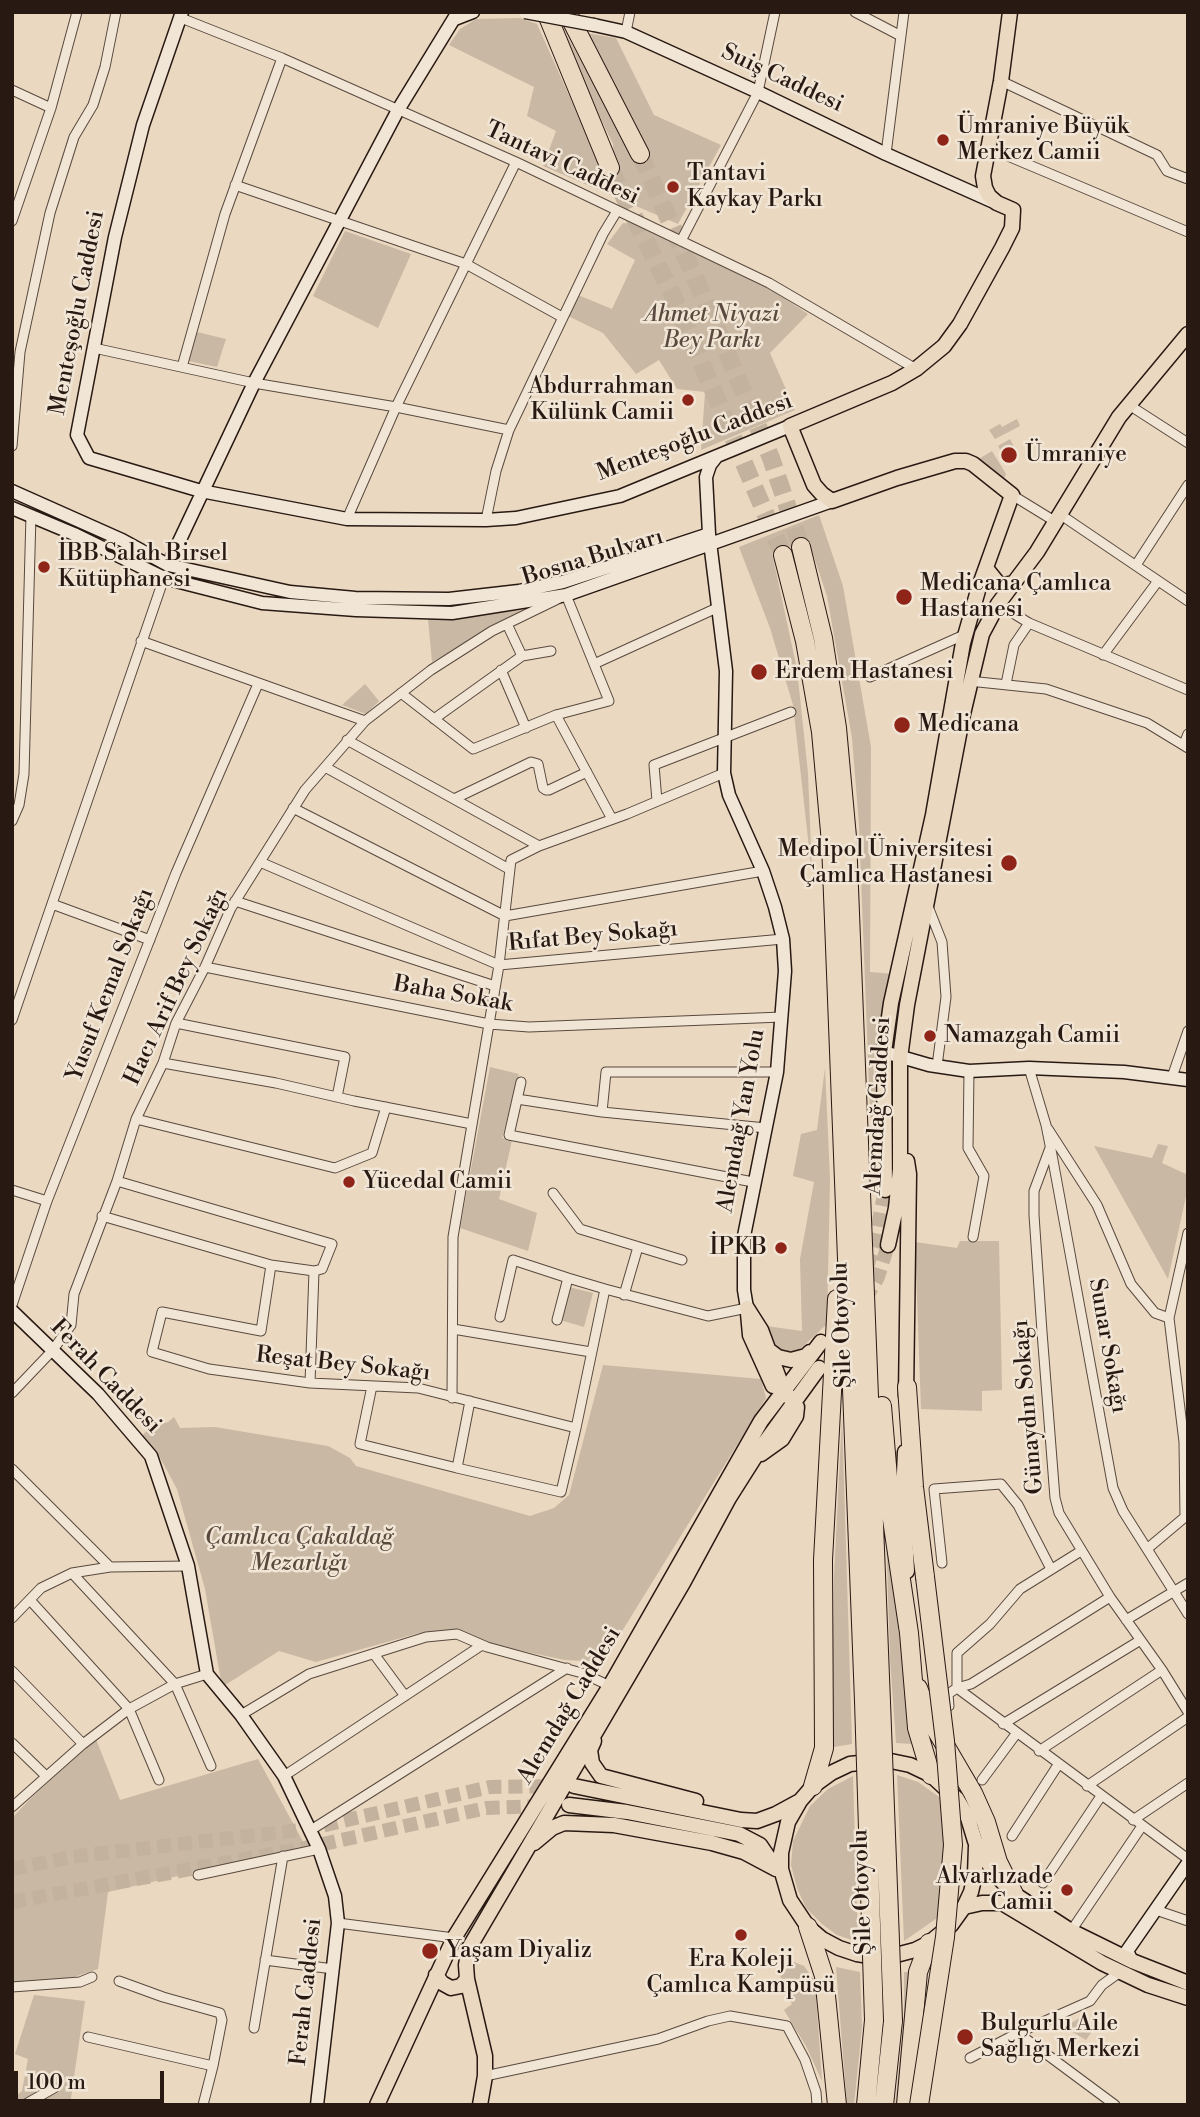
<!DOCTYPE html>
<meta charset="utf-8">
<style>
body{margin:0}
#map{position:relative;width:1200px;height:2117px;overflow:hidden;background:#ead8c0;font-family:"Libre Bodoni",serif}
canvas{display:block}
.frame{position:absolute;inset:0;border:14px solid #291913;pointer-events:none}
.scale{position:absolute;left:14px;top:2071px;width:150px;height:32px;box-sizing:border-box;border:4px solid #291913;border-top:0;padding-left:9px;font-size:21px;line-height:24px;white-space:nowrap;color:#291913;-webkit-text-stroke:5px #f1e6d6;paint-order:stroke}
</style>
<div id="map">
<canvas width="1200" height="2117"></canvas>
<div class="frame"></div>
<div class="scale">100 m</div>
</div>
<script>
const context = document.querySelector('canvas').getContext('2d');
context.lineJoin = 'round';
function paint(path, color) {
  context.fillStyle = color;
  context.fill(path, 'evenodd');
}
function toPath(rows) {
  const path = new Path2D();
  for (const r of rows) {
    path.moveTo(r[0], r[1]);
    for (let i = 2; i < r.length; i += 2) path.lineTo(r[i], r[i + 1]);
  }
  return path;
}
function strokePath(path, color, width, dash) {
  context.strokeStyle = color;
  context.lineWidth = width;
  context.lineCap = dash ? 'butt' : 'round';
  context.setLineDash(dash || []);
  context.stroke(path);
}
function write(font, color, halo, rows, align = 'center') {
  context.font = font + ' "Libre Bodoni",serif';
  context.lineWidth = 5;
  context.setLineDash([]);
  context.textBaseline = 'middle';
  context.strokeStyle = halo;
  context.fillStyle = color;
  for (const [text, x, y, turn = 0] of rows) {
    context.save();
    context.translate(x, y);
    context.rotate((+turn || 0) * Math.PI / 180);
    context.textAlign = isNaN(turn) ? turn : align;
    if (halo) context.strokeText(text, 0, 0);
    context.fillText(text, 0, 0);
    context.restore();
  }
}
const green = toPath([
 [520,18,537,24,597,158,614,162,613,144,556,26,564,30,630,152,643,150,644,142,586,33,616,38,654,115,721,145,678,224,543,166,556,131,527,116,534,87,449,45,460,29,476,19],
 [623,223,636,224,766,286,808,314,770,353,795,410,701,450,705,392,677,389,659,360,636,374,603,333,568,316,578,295,612,309,635,260,607,244],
 [345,231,411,254,378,328,313,296],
 [197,332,226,339,217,367,188,361],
 [1017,419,1020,426,995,439,989,430,1000,424,1002,427],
 [1010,439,1017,452,1009,465,998,446],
 [992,451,1006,474,1003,482,977,460],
 [819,515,843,586,871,747,870,972,894,974,873,1062,879,1131,877,1186,870,1111,859,825,852,738,827,596,809,542,772,553,797,669,808,773,812,874,793,705,770,628,739,547],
 [525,610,432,662,428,619],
 [365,684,379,701,366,714,342,705],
 [490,1067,519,1074,502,1138,512,1140,499,1199,537,1213,528,1251,460,1228],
 [825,1068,830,1179,827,1324,798,1351,779,1351,772,1341,766,1326,802,1331,800,1259,814,1182,793,1176,801,1134,817,1130],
 [1158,1144,1168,1146,1162,1163,1188,1175,1188,1187,1168,1279,1094,1146,1152,1158],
 [960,1241,999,1241,1002,1390,982,1391,982,1411,921,1409,915,1242,957,1248],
 [569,1287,593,1293,584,1327,560,1320],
 [603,1365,761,1379,766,1398,603,1662,565,1660,489,1644,468,1633,449,1630,419,1633,316,1662,279,1651,222,1687,205,1589,177,1489,157,1452,142,1436,150,1427,168,1422,174,1417,180,1428,215,1427,328,1446,350,1458,356,1466,530,1516,554,1508,569,1495],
 [842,1416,852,1744,834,1747,832,1709,834,1576],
 [886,1534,904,1672,907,1728,910,1729,911,1744,896,1743,890,1658],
 [96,1739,120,1800,258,1759,306,1847,108,1892,98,1969,71,1978,12,1982,12,1818,32,1797],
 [897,1775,918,1782,942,1799,945,1841,940,1916,904,1941],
 [853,1776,858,1942,837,1935,822,1924,806,1908,797,1888,791,1865,793,1841,810,1806,828,1789],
 [794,1962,804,1966,815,1981,822,2081,806,2046,784,2010,792,2004,780,1986,781,1969],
 [836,1967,860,1972,862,2027,854,2105,847,2105],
 [904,1972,911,1972,898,2105,895,2105,904,2018],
 [34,1995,85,2001,70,2105,12,2105,12,2099,22,2091,28,2059,15,2054],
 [1080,2018,1095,2027,1086,2040,1064,2027]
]);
const primaryTunnel = toPath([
 [867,1267,875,1241,885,1190],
 [865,1300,878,1277,888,1245],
 [12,1869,71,1857,308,1829,490,1787,559,1786],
 [12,1902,310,1847,486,1808,544,1806]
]);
const highwayTunnel = toPath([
 [640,154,710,312,771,458,801,547],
 [610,168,673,296,783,555]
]);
const street = toPath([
 [855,12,901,36],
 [181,18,282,58,516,162,769,283,916,369],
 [626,32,630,12],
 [1001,81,1157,155,1167,171,1188,179],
 [12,90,51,108],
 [989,148,1188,232],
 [886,154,904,12],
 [235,185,466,264,562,317],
 [12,221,51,108,77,12],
 [681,241,758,92,775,12],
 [94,348,254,383,396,407,509,430],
 [182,367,225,214,282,58],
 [1129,405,1188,443],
 [12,446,20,352,50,213,74,137,93,105,105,67,116,12],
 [1012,495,1056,522],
 [1061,515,1188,601],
 [347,519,396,407,516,162],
 [486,520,496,471,509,430,603,234,617,211],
 [1136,565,1188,485],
 [998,604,1029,623,1188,690],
 [141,641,365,721],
 [1103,655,1158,581],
 [522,656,551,651],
 [594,664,719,607],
 [501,670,526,728],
 [870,677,966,634],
 [969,681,1046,689,1147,723,1188,748],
 [1006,684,1014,645,1029,623],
 [401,693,473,749,556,715,612,819],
 [434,719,522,656,507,624],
 [347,740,539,846],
 [1184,744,1188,734],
 [325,767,509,869],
 [454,799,531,762,538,764,543,788,546,790,549,790,587,772],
 [657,801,654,765,791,712],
 [293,808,505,916,763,871],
 [12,821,19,805,24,774,31,515],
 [260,862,499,965,783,939],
 [235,901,495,986],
 [52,904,150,940],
 [927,904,942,942,946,997,937,1066],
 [205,967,489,1024,529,1027,782,1017],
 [12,1020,165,575],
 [176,1023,345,1057,337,1097],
 [163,1063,276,1083,354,1101,472,1124],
 [1029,1068,1046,1125,1052,1155,1113,1488,1123,1511,1188,1614],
 [969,1071,968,1148,984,1176,973,1237],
 [1172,1077,1188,1031],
 [521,1082,509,1135,753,1182],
 [517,1099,602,1112,766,1128],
 [602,1112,606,1072,777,1072],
 [136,1119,335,1168,372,1153,386,1107],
 [1048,1129,1097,1205,1131,1284,1155,1313,1169,1318],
 [1050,1148,1034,1191,1034,1215,1042,1332,1055,1498,1059,1513,1110,1597,1162,1670,1188,1712],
 [12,1190,47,1201],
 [553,1193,580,1229,682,1260],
 [102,1216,271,1265,314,1271,322,1269,332,1244,117,1181],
 [271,1265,261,1331,162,1312,152,1352,209,1369,310,1383,418,1388,576,1428,605,1289,708,1316,747,1308],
 [568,1278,605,1289],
 [624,1295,638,1247],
 [12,1305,47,1201,176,873,258,684],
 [500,1317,513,1260,568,1278,557,1320],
 [453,1329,591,1352],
 [310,1383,314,1271],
 [372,1386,360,1444,457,1468],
 [12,1393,52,1351,71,1325,74,1294,117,1181,136,1119,163,1063,176,1023,205,967,231,908,305,790,365,721,431,670,492,631,566,595,609,701,556,715],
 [452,1398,453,1237,499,965,511,860,539,846,627,814,724,773],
 [470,1401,457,1468,561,1492,576,1428],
 [12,1469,110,1567],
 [1185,1517,1184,1442,1169,1318,1188,1233],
 [1147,1549,1185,1517],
 [942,1563,934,1489,1001,1484,1018,1505,1051,1569],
 [72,1573,175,1684,211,1766],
 [30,1600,129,1709,159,1780],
 [12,1618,41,1588,72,1573,110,1567,188,1566],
 [1126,1620,1188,1583],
 [374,1654,405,1696],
 [12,1671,83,1744],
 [957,1688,1188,1859],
 [957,1688,957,1653,990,1624,1020,1589,1081,1551],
 [949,1706,948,1694,957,1688,971,1684,1110,1597],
 [241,1715,309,1674,426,1637,457,1634,487,1647,582,1673,610,1686],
 [1003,1724,1139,1641],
 [12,1743,46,1776],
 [1039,1751,1162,1670],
 [284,1776,482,1645],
 [982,1780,1016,1734],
 [1087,1786,1188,1717],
 [12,1807,83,1744,129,1709,175,1684,207,1674],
 [1133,1820,1188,1783],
 [311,1830,567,1668],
 [1012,1836,1058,1765],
 [198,1875,319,1849],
 [1043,1883,1101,1796],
 [1156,1910,1188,1921],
 [338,1923,454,1938],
 [1071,1931,1142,1826],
 [265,1960,333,1969],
 [119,1981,163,1997,220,2013,222,2020,213,2066],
 [12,1987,80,1982,92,1977],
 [254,2028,283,1856],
 [1018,2033,1115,2105],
 [88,2037,213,2066,203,2105],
 [970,2058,1018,2033,1090,2001,1102,1985,1120,1972],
 [485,2076,658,2039,708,2021,730,2016,787,2026,805,2060,816,2092,817,2105],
 [24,2105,54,2088]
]);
const secondary = toPath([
 [182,12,143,125,115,237,77,435,89,458,201,491,347,519,486,520,516,518,620,496,790,426],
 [455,19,473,12],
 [594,25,626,32,758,92,886,154,996,203],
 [717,456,710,465,706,477,709,534,726,671,724,773,729,795,763,871,775,907,783,939,785,971,777,1072,744,1236,744,1290,747,1308],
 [12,491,122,540,168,565,290,592,355,598,449,599,519,591,563,582,709,534],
 [12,508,74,534,164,578,262,603,356,610,452,613,566,595,832,501],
 [168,565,254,383,398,110,458,12],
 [884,1052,929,1065,969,1071,1029,1068,1124,1072,1188,1080],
 [12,1311,98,1394,151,1456,188,1566,207,1674,241,1715,284,1776,319,1849,335,1896,338,1923,317,2105],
 [1132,1961,1127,1951,1188,1863]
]);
const primary = toPath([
 [986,568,998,583,1003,585,1014,583],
 [885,1190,884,1052,891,1003,933,815,963,643,979,587,1012,495,973,464,966,461,955,461,897,478,832,501,822,494,814,485,790,426,892,383,916,369,944,346,960,324,1002,248,1012,228,1013,210,997,203,989,196,985,188,983,176,1001,81,1010,12],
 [888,1245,896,1208,900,1169,900,1058,907,1005,963,714,982,634,998,604,1037,552,1119,417,1188,334],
 [747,1308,761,1330,783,1389,797,1407,796,1416,782,1439,761,1454],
 [748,1313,750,1335,773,1386],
 [770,1351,778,1357,791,1360,806,1356,810,1352],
 [906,1396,909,1174,907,1161],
 [905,1452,903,1494,907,1571],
 [594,1741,590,1750,592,1763,601,1776,696,1801],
 [574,1786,741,1820,757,1821,776,1814,800,1801,813,1786,831,1773,850,1764,886,1760,910,1765,931,1775,957,1799,968,1818,975,1841,995,1874,1014,1894,1071,1931,1132,1961,1188,1983],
 [800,1801,788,1822,781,1853,781,1869,790,1900,808,1927,822,1939,839,1948,857,1954,876,1957,896,1955,915,1950,929,1943,951,1925,964,1907,971,1892,975,1875,976,1846],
 [569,1805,627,1812,739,1834,760,1845,775,1867],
 [534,1843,552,1828,564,1823,614,1825,712,1843,744,1852,776,1869],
 [964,1907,982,1903,1002,1903,1102,1963,1148,1985,1188,1998],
 [436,1975,442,1983,451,1988,461,1986,467,1979],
 [377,2105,454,1938,610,1686,761,1421,821,1342],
 [480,2105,485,2076,485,2056,467,1979,466,1965,469,1948,683,1583,729,1498,760,1449,819,1368]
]);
const highway = toPath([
 [546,12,610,168],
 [567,12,640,154],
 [801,547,823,638,837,728,847,837,881,1702],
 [783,555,805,641,821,732,831,843,864,1701],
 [907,1387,914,1487,925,1577],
 [882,1406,891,1513,909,1633,917,1728,931,1775],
 [918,1688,932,1723,973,1793,986,1822,998,1862,1014,1894],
 [813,1786,824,1748,823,1560,837,1299],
 [808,1927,824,1976,837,2105],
 [866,2105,874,2020],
 [884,2105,893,2021],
 [906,2105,918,1972,929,1943]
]);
const secondaryBridge = toPath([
 [525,12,594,25]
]);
const highwayBridge = toPath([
 [864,1701,874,2020],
 [881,1702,893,2021],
 [919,2105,945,1937,953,1845,945,1741,925,1577]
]);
const markers = [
 [943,140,7,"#8f2418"],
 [673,187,7,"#8f2418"],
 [688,400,7,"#8f2418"],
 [1009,455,9,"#8f2418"],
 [44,567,7,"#8f2418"],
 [904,597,9,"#8f2418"],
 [759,672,9,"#8f2418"],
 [902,725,9,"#8f2418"],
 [1009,863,9,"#8f2418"],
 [930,1036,7,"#8f2418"],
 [349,1182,7,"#8f2418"],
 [781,1248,7,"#8f2418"],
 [1067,1890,7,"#8f2418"],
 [741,1935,7,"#8f2418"],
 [430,1951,9,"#8f2418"],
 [965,2037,9,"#8f2418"]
];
const streetNames = [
 ["Suiş Caddesi",782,79,25],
 ["Tantavi Caddesi",562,164,25],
 ["Menteşoğlu Caddesi",78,313,-79],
 ["Menteşoğlu Caddesi",695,438,-21],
 ["Bosna Bulvarı",593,558,-17],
 ["Rıfat Bey Sokağı",593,937,-5],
 ["Yusuf Kemal Sokağı",111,985,-69],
 ["Hacı Arif Bey Sokağı",177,987,-65],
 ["Baha Sokak",453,995,10],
 ["Alemdağ Caddesi",879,1106,-87],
 ["Alemdağ Yan Yolu",742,1121,-80],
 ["Şile Otoyolu",843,1325,-92],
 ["Sunar Sokağı",1107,1346,80],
 ["Reşat Bey Sokağı",343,1365,6],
 ["Ferah Caddesi",105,1377,46],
 ["Günaydın Sokağı",1029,1407,-95],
 ["Alemdağ Caddesi",570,1706,-59],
 ["Şile Otoyolu",863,1892,-92],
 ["Ferah Caddesi",307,1992,-84]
];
const poiNames = [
 ["Ümraniye Büyük",957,127],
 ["Merkez Camii",957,153],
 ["Tantavi",687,174],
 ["Kaykay Parkı",687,200],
 ["Abdurrahman",674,387,"right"],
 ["Külünk Camii",674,413,"right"],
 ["Ümraniye",1025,455],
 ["İBB Salah Birsel",58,554],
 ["Kütüphanesi",58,580],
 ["Medicana Çamlıca",920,584],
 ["Hastanesi",920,610],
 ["Erdem Hastanesi",775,672],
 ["Medicana",918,725],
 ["Medipol Üniversitesi",993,850,"right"],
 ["Çamlıca Hastanesi",993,876,"right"],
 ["Namazgah Camii",944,1036],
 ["Yücedal Camii",363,1182],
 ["İPKB",767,1248,"right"],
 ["Alvarlızade",1053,1877,"right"],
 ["Camii",1053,1903,"right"],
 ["Yaşam Diyaliz",446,1951],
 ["Era Koleji",741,1960,"center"],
 ["Çamlıca Kampüsü",741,1986,"center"],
 ["Bulgurlu Aile",981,2024],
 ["Sağlığı Merkezi",981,2050]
];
const parkNames = [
 ["Ahmet Niyazi",712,315],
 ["Bey Parkı",712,341],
 ["Çamlıca Çakaldağ",299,1538],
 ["Mezarlığı",299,1564]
];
paint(green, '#c9b8a3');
strokePath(primaryTunnel, '#c3b29d', 14, [14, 7]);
strokePath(highwayTunnel, '#c3b29d', 18, [18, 9]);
strokePath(street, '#59493e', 11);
strokePath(secondary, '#291913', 15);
strokePath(primary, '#291913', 17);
strokePath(highway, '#291913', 20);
strokePath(street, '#f1e6d6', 9);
strokePath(secondary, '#f1e6d6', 12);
strokePath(primary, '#ead8c0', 14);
strokePath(highway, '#ead8c0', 18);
strokePath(secondaryBridge, '#291913', 15, []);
strokePath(highwayBridge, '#291913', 20, []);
strokePath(secondaryBridge, '#f1e6d6', 12);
strokePath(highwayBridge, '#ead8c0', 18);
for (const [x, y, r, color] of markers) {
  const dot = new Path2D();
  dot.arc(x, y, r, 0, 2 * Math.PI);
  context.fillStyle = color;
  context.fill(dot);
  strokePath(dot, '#f1e6d6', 2.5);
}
write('23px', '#291913', '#f1e6d6', streetNames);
write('23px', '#291913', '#f1e6d6', poiNames, 'left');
write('italic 23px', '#59493e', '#f1e6d6', parkNames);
</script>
